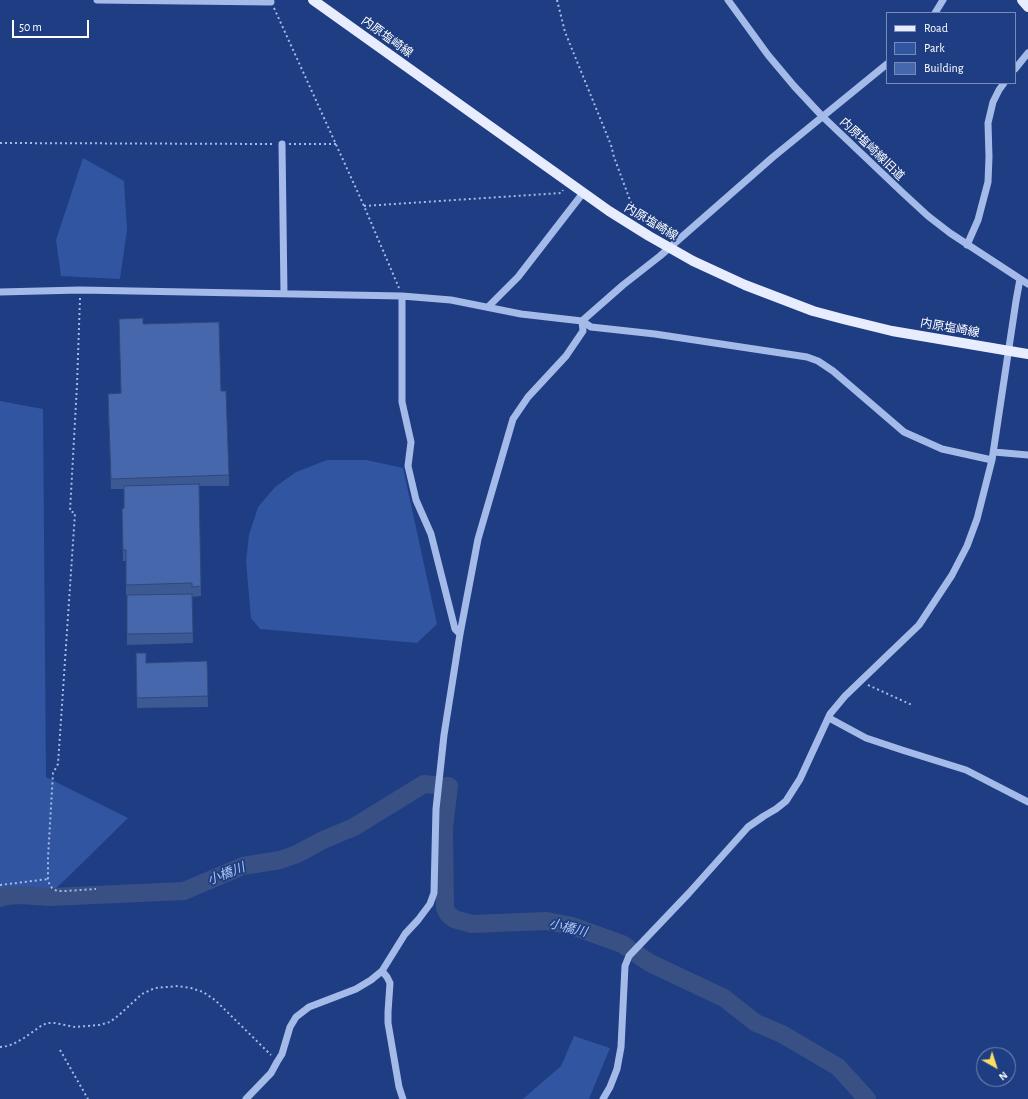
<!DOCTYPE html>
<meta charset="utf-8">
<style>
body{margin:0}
#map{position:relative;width:1028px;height:1099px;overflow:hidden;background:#1e3d82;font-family:"Alegreya Sans",sans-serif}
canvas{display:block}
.legend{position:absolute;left:886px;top:12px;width:130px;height:72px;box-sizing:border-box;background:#1e3d82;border:1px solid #788bb4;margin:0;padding:5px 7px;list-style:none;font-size:12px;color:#fff}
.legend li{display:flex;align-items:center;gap:8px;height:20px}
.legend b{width:20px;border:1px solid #788bb4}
.north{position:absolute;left:976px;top:1047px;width:40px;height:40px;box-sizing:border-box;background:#1e3d82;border:1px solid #788bb4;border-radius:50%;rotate:141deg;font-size:11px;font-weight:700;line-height:16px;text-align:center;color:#fff}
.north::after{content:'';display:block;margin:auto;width:14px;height:18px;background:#f9e062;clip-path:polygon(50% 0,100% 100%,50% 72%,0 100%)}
.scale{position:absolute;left:12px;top:20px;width:77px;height:18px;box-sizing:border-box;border:2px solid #fff;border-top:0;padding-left:5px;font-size:12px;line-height:14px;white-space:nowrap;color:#fff;-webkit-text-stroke:3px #1e3d82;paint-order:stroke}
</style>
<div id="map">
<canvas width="1028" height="1099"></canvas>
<ul class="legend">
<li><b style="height:5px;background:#e7edfe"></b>Road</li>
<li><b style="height:11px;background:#3155a1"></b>Park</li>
<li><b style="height:11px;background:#4667ab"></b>Building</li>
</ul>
<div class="north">N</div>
<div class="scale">50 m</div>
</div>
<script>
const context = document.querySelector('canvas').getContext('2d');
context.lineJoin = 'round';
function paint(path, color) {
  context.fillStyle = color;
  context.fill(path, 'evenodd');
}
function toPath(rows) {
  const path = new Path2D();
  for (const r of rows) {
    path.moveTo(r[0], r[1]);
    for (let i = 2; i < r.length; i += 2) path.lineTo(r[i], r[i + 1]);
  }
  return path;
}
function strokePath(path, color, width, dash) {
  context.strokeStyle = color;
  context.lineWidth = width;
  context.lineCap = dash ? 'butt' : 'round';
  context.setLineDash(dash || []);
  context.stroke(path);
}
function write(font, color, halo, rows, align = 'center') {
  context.font = font + ' "Alegreya Sans","Noto Sans JP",sans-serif';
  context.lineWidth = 3.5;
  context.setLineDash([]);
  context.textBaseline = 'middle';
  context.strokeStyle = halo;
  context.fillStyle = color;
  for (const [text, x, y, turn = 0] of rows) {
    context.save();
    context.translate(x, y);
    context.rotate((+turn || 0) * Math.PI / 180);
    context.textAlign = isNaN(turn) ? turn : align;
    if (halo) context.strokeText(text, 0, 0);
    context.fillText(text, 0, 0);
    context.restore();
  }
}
const green = toPath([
 [83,158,124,181,127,230,120,279,61,276,56,240],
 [0,401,43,409,46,777,128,818,67,878,55,889,0,898],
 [327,460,366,460,403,468,437,624,417,643,260,629,251,618,246,561,249,535,258,507,275,487,296,472],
 [574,1036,610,1048,589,1099,523,1099,561,1066]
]);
const river = toPath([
 [446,786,449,786,444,828,445,908,448,914,454,919,472,924,547,921,572,926,622,944,628,948],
 [0,898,6,896,20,895,50,897,184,891,243,866,280,860,297,854,323,840,354,827,424,784,435,785],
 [638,955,650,963,724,998,756,1023,782,1034,838,1067,867,1099]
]);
const path = toPath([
 [557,0,565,32,611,145,614,157,634,211,632,214],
 [274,8,364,206,399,288],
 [0,143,275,144],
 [289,144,336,144],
 [364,206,561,193,563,190],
 [80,298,77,385,70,511,75,513,58,764,53,773,48,858,48,879,49,883,52,888,57,891,65,891,96,889],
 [868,685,912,705],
 [0,885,48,879],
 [0,1047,8,1046,15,1043,24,1038,41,1026,47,1023,55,1023,75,1027,99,1025,110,1022,119,1015,142,994,155,988,178,986,191,988,203,992,215,1000,271,1055],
 [60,1050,88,1099]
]);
const minor = toPath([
 [97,0,271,2],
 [728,0,768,55,794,86,822,116,903,193,928,216,950,233,1028,284],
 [935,13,943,0],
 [1015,69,1028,53],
 [282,144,284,294],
 [967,245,978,220,988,182,989,157,988,123,993,102,999,90,1004,83],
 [0,292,80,290,402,296,451,300,521,314,582,321,623,285,660,256,773,157,887,64],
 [402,296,402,402,411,442,408,466,416,500,431,534,455,629,460,634],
 [488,307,518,277,583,193],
 [582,321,591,327,655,334,794,355,807,357,818,361,833,371,904,432,942,449,992,460],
 [994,452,1028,455],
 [829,718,866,738,902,750,966,770,1028,802],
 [382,971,387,977,390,983,388,1012,388,1023,399,1087,403,1099],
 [246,1099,271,1073,277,1062,282,1054,290,1027,296,1017,309,1007,356,989,371,980,382,971,405,934,418,920,430,904,434,893,436,809,444,735,460,634,478,539,513,419,528,397,566,356,583,331,582,321],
 [603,1099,610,1087,617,1069,621,1047,625,966,629,956,689,893,748,827,764,816,776,809,786,801,800,779,830,714,845,696,919,625,952,575,967,546,977,519,992,460,1016,301,1020,279]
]);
const major = toPath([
 [313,0,609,211,649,236,693,261,745,285,813,311,843,319,892,331,1028,354],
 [1022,0,1028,7]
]);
const wall = toPath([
 [143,324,221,391,229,475,229,486,199,486,201,596,192,597,193,643,127,645,127,595,192,594,126,595,126,561,123,561,122,509,124,508,124,489,111,489,108,404,121,393],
 [136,653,146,663,207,661,208,707,137,708]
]);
const building = toPath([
 [143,318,143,324,219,322,221,391,226,391,229,475,111,479,108,394,121,393,119,319,143,318],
 [199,484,201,586,192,587,192,583,126,585,126,550,123,550,122,509,124,508,124,486,199,484],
 [192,594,193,633,127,634,127,595,192,594],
 [136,653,146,653,146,663,207,661,208,696,137,698,136,653]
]);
const streetNames = [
 ["内原塩崎線",387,37,36],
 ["内原塩崎線旧道",872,149,44],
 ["内原塩崎線",651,222,31],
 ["内原塩崎線",950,328,10]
];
const waterNames = [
 ["小橋川",226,874,-21],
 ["小橋川",568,928,14]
];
paint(green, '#3155a1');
strokePath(river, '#395084', 18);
strokePath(path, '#a4bae9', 2, [2, 3]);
strokePath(minor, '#a4bae9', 7);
strokePath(major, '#e7edfe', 10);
paint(wall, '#3c5993');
paint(building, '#4667ab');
strokePath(building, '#314878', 1);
write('12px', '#fff', '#1e3d82', streetNames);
write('italic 13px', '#afc5f1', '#1e3d82', waterNames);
</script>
